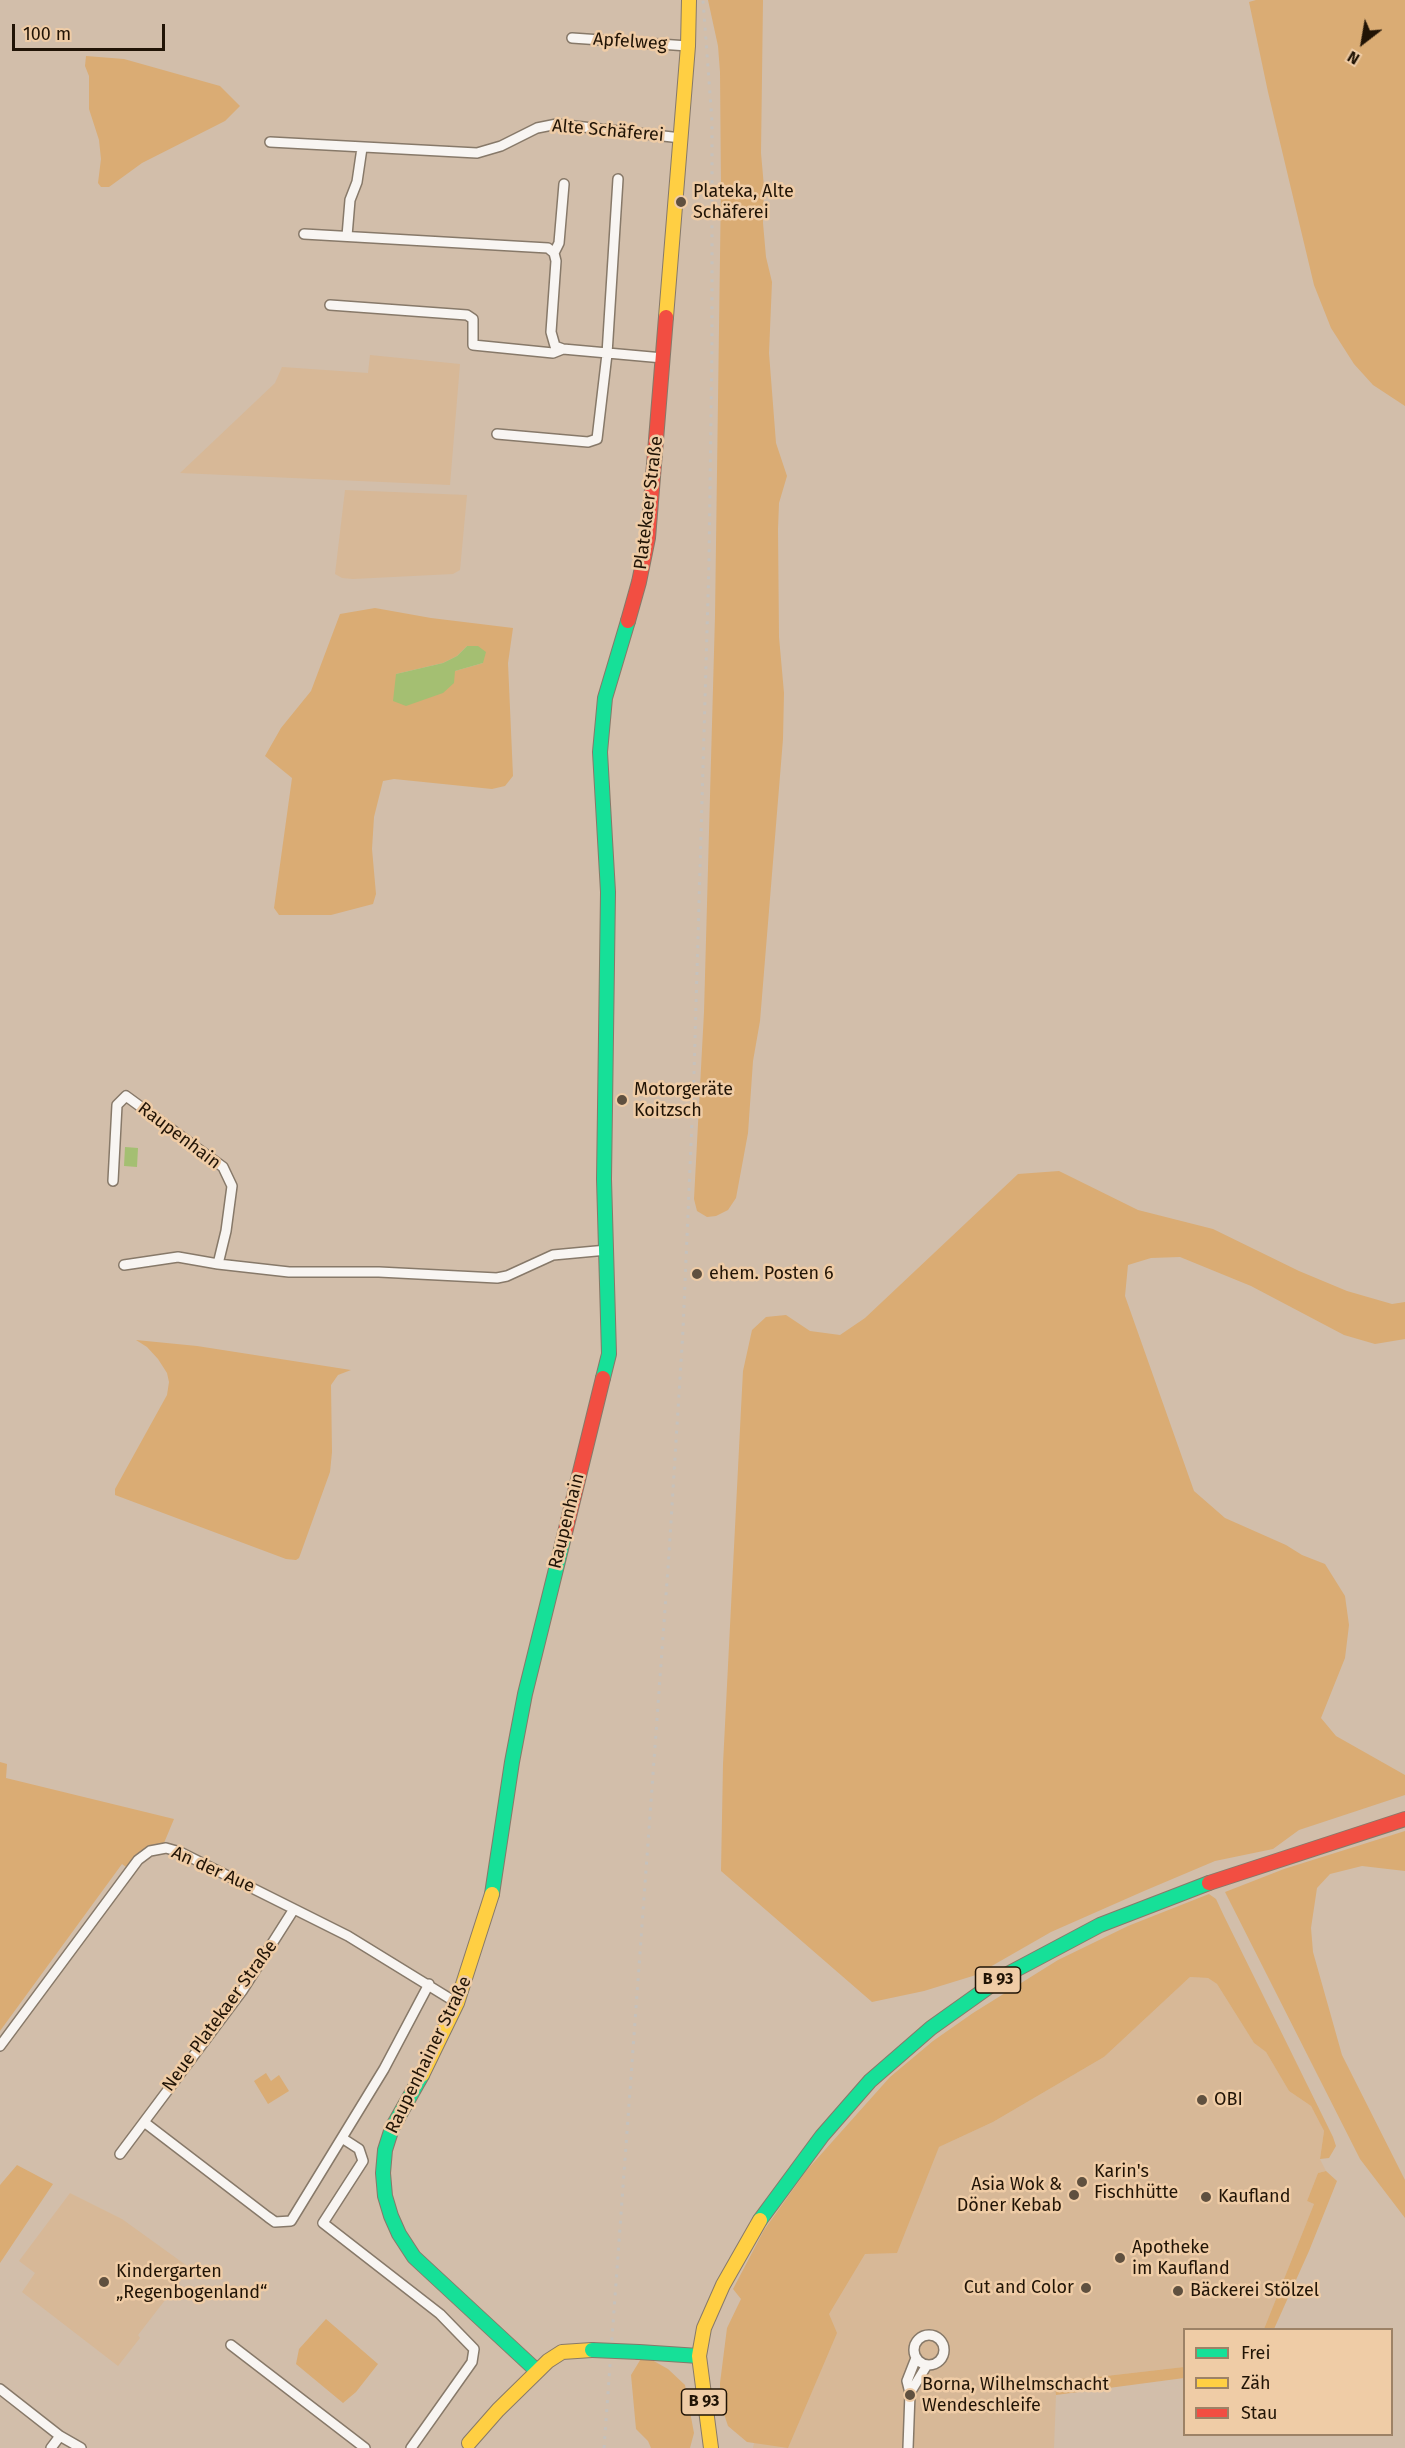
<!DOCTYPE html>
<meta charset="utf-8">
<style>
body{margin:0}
#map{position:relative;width:1405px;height:2448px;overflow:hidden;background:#d2beaa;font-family:"Fira Sans",sans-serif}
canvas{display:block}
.legend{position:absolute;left:1183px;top:2328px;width:210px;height:108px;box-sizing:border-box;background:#efcca6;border:2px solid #9d8266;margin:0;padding:8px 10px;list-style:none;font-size:18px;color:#211406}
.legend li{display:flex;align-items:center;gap:12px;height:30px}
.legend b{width:30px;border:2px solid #9d8266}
.north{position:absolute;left:1333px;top:12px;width:60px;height:60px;-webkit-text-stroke:4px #efcca6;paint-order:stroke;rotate:211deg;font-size:16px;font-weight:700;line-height:24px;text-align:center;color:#211406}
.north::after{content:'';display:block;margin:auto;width:21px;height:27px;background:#211406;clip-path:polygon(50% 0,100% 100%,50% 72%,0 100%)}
.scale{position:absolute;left:12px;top:24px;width:153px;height:27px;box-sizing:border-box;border:3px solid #211406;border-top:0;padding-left:8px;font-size:18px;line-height:21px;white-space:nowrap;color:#211406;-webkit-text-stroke:4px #efcca6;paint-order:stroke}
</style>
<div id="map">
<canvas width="1405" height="2448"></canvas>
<ul class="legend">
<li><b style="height:8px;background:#16e098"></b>Frei</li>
<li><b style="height:8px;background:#ffcf43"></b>Zäh</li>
<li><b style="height:8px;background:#f24e42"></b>Stau</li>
</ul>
<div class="north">N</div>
<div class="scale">100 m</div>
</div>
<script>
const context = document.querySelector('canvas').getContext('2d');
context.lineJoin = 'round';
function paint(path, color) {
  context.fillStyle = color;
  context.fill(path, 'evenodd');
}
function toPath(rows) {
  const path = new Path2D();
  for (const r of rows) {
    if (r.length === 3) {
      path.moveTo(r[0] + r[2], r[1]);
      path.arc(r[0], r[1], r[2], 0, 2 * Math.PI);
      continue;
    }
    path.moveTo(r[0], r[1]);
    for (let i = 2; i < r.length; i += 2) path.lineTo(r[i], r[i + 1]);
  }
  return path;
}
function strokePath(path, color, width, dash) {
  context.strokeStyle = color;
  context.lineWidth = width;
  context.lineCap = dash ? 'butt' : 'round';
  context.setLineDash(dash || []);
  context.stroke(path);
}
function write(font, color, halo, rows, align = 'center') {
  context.font = font + ' "Fira Sans",sans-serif';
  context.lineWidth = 5;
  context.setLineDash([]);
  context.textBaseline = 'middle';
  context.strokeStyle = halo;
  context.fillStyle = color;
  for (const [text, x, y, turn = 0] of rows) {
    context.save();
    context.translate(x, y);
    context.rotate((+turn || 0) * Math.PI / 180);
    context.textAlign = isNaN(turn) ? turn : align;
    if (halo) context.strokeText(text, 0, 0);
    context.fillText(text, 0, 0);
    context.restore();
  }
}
const built = toPath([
 [370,355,460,364,450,485,180,473,275,383,282,367,368,373],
 [345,490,467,495,460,570,453,574,353,579,342,578,335,574],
 [1190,1977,1208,1978,1217,1984,1254,2043,1266,2052,1289,2091,1311,2106,1324,2131,1320,2159,1326,2171,1318,2173,1307,2201,1314,2204,1264,2329,1184,2330,1184,2367,1054,2382,1056,2395,1054,2448,753,2448,777,2340,939,2147,993,2122,1104,2057],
 [70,2193,122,2219,190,2268,138,2335,140,2338,118,2366,22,2292,35,2273,19,2261]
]);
const green = toPath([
 [708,0,763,0,761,153,764,187,763,223,766,257,772,282,769,353,776,443,787,476,779,503,778,529,779,637,784,693,783,739,760,1021,753,1061,748,1133,736,1198,728,1210,716,1216,707,1217,697,1211,694,1199,704,1012,715,616,721,185,720,72,718,46],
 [1256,0,1405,0,1405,406,1373,385,1354,364,1331,328,1314,285,1268,92,1249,2],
 [86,56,124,59,220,86,240,106,225,121,142,163,109,187,101,187,98,183,101,159,99,140,89,109,89,76,85,66],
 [375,608,431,618,513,628,508,663,513,776,505,786,492,789,394,779,383,781,374,817,372,849,376,894,373,904,331,915,279,915,274,908,292,778,265,756,281,728,311,691,340,614],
 [467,646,483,663,455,671,396,674,443,663,457,656],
 [1059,1171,1138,1210,1213,1229,1299,1271,1347,1291,1392,1304,1405,1302,1405,1339,1375,1344,1344,1335,1251,1286,1180,1257,1151,1258,1128,1265,1125,1296,1194,1491,1225,1518,1286,1545,1302,1555,1325,1564,1345,1596,1349,1625,1345,1658,1321,1718,1336,1736,1405,1775,1405,1795,1299,1830,1273,1849,1215,1861,1144,1891,1051,1932,976,1975,924,1991,872,2002,721,1871,723,1764,741,1409,743,1371,752,1330,766,1317,786,1315,810,1331,840,1335,865,1318,1018,1174],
 [136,1340,197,1346,351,1370,338,1375,331,1385,332,1452,330,1472,299,1558,296,1560,286,1559,115,1495,115,1489,167,1395,169,1382,167,1373,158,1359,147,1347],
 [0,1762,7,1764,6,1778,174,1819,164,1843,149,1846,126,1867,122,1864,0,2031],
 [1405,1831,1405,1871,1362,1866,1330,1874,1317,1888,1311,1928,1313,1952,1342,2055,1405,2180,1405,2218,1360,2159,1225,1892,1284,1869],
 [1209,1894,1216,1899,1224,1916,1333,2137,1336,2146,1329,2158,1320,2159,1324,2131,1311,2106,1289,2091,1266,2052,1254,2043,1217,1984,1208,1978,1190,1977,1104,2057,993,2122,939,2147,897,2253,865,2254,829,2314,837,2333,788,2448,747,2442,728,2426,720,2402,720,2383,727,2328,741,2299,733,2289,764,2230,807,2170,890,2077,933,2041,973,2013,1058,1960,1128,1926],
 [266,2073,271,2081,279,2075,289,2091,268,2104,254,2081],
 [17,2165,53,2184,0,2263,0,2185],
 [1326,2171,1337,2181,1309,2251,1274,2329,1264,2329,1314,2204,1307,2201,1318,2173],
 [326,2319,378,2364,356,2392,343,2403,296,2364,299,2349],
 [642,2357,652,2360,668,2369,685,2385,694,2433,690,2448,651,2448,648,2441,636,2429,631,2375],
 [1184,2367,1184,2378,1056,2395,1054,2382]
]);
const water = toPath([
 [467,646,478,646,486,652,483,663,455,671,454,683,443,693,406,706,393,701,396,674,443,663,457,656],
 [125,1147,138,1148,137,1167,124,1166]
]);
const street = toPath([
 [572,38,688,46],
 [270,142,477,153,501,146,537,128,557,124,681,138],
 [304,234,548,248,554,253,556,261,551,332,555,346,563,349,663,358],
 [347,236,350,200,357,182,362,148],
 [554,253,559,243,564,184],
 [330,305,467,315,473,319,473,345,553,353,563,349],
 [497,434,588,442,597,439,607,354,618,179],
 [113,1181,117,1105,126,1096,223,1167,232,1186,226,1231,218,1264],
 [124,1265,178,1257,218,1264,289,1272,379,1272,497,1278,507,1276,553,1255,607,1250],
 [0,2046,138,1860,150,1851,166,1848,180,1852,348,1936,457,2003],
 [144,2122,268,2217,275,2222,291,2221,384,2069,429,1984],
 [342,2138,359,2149,363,2161,323,2223,440,2314,474,2349,472,2362,411,2448],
 [120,2154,242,1991,294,1909],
 [929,2350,15],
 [231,2345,365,2448],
 [0,2389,60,2436,81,2448],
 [910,2393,927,2365],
 [51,2448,60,2436],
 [908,2448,910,2393,907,2381,916,2358]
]);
const fast = toPath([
 [603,1378,609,1354,604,1179,608,892,600,752,605,698,628,621],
 [492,1894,512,1762,525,1694,564,1537],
 [422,2075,392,2128,385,2150,383,2173,385,2196,391,2216,399,2234,414,2257,537,2371],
 [760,2220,822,2136,870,2081,931,2028,1004,1976,1100,1925,1209,1883],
 [639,2352,699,2356]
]);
const slow = toPath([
 [666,317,688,46,689,0],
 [422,2075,457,2003,492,1894],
 [469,2443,498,2410,548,2361,562,2352,592,2350],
 [711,2448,699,2356,704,2328,723,2285,760,2220]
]);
const jam = toPath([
 [628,621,639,582,648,538,666,317],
 [564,1537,603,1378],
 [1209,1883,1405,1819]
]);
const rail = toPath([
 [604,2448,669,1554,683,1330,694,1074,709,563,712,342,712,121,703,0]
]);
const fastBridge = toPath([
 [592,2350,639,2352]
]);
const markers = [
 [681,202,6,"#5f503f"],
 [622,1100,6,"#5f503f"],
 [697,1274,6,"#5f503f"],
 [1202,2100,6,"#5f503f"],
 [1082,2182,6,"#5f503f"],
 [1074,2195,6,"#5f503f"],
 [1206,2197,6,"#5f503f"],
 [1120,2258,6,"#5f503f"],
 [104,2282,6,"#5f503f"],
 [1086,2288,6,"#5f503f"],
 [1178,2291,6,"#5f503f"],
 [910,2395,6,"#5f503f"]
];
const shields = [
 [998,1980,45],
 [704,2402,45]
];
const shieldNames = [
 ["B 93",998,1980],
 ["B 93",704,2402]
];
const streetNames = [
 ["Apfelweg",630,42,4],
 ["Alte Schäferei",608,131,5],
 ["Platekaer Straße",649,503,-83],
 ["Raupenhain",179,1136,37],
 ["Raupenhain",567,1521,-76],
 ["An der Aue",213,1870,24],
 ["Neue Platekaer Straße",220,2016,-54],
 ["Raupenhainer Straße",429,2055,-64]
];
const poiNames = [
 ["Plateka, Alte",693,192],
 ["Schäferei",693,213],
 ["Motorgeräte",634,1090],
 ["Koitzsch",634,1111],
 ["ehem. Posten 6",709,1274],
 ["OBI",1214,2100],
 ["Karin's",1094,2172],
 ["Fischhütte",1094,2193],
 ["Asia Wok &",1062,2185,"right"],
 ["Döner Kebab",1062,2206,"right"],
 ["Kaufland",1218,2197],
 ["Apotheke",1132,2248],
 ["im Kaufland",1132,2269],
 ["Kindergarten",116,2272],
 ["„Regenbogenland“",116,2293],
 ["Cut and Color",1074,2288,"right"],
 ["Bäckerei Stölzel",1190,2291],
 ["Borna, Wilhelmschacht",922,2385],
 ["Wendeschleife",922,2406]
];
paint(built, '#d7b897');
paint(green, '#daac74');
paint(water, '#a4bf72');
strokePath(street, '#877969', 12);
strokePath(fast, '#877969', 16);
strokePath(slow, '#877969', 16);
strokePath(jam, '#877969', 16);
strokePath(street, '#f8f5f2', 9);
strokePath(fast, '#16e098', 14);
strokePath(slow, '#ffcf43', 14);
strokePath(jam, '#f24e42', 14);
strokePath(rail, '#c6c1bb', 3, [3, 6]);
strokePath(fastBridge, '#877969', 16, []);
strokePath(fastBridge, '#16e098', 14);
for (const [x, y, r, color] of markers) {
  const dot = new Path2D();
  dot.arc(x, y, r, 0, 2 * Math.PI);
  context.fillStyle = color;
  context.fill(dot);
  strokePath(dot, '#efcca6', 2);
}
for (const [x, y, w] of shields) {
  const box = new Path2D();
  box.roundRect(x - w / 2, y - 13, w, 26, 4.5);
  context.fillStyle = '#efcca6';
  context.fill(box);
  strokePath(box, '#211406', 1.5);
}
write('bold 16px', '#211406', null, shieldNames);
write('18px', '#211406', '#efcca6', streetNames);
write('18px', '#211406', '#efcca6', poiNames, 'left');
</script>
